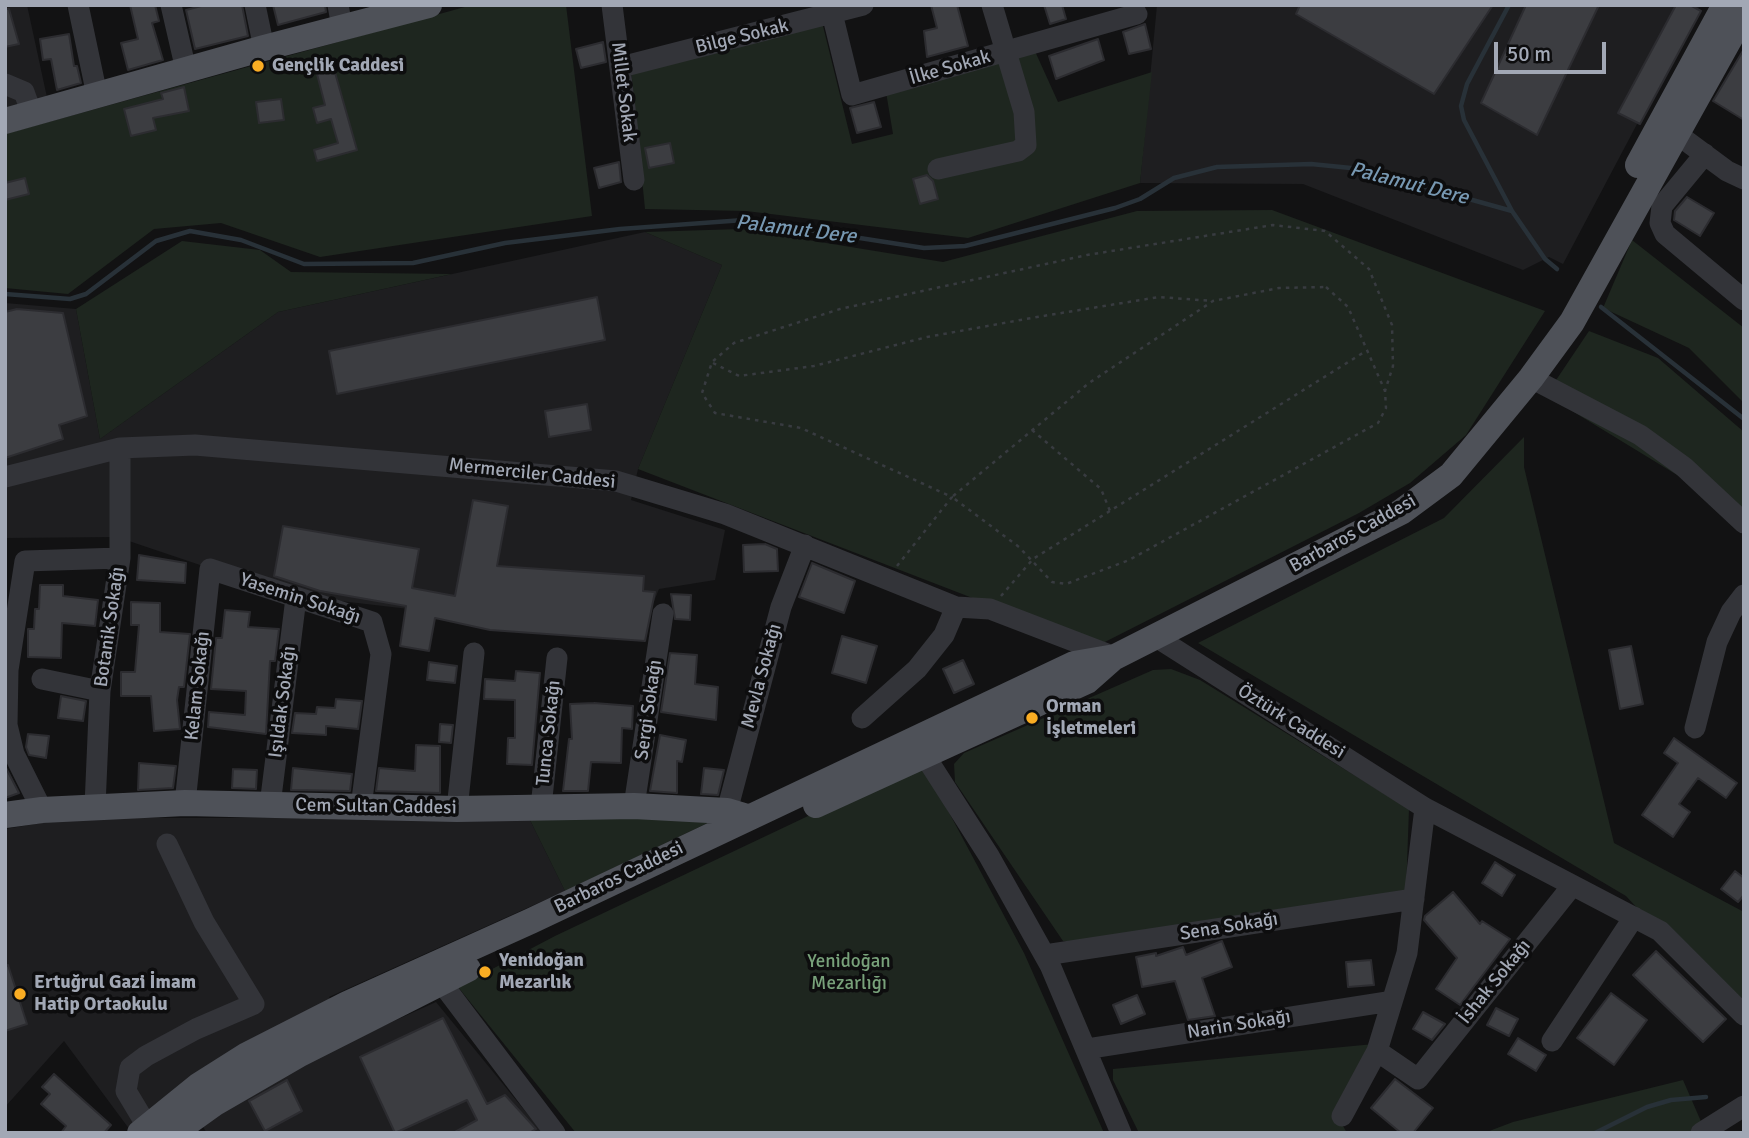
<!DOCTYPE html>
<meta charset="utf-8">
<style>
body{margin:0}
#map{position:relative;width:1749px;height:1138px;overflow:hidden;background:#121213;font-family:Signika,sans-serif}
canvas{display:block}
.frame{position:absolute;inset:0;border:7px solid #a2a8b5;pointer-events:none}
.scale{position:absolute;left:1494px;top:42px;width:112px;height:32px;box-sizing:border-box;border:4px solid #a2a8b5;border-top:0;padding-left:9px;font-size:21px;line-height:24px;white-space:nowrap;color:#a2a8b5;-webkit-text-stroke:5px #0d0d0e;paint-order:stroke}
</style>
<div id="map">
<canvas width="1749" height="1138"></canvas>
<div class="frame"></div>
<div class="scale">50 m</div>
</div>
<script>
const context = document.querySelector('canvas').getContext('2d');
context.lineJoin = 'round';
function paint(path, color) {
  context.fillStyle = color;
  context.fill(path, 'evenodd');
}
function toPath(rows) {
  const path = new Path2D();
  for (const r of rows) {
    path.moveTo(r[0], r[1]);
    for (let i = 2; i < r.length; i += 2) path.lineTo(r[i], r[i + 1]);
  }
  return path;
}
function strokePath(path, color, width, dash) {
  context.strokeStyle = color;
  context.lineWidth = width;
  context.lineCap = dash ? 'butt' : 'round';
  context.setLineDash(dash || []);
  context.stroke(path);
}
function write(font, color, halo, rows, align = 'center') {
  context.font = font + ' Signika,sans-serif';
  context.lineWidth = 7;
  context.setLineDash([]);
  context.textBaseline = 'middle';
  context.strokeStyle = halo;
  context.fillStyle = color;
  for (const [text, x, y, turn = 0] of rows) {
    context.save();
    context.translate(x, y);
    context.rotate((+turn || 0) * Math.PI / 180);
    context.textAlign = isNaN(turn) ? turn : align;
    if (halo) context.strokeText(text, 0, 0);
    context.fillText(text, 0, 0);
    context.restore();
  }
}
const built = toPath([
 [5,5,27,5,48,102,5,113],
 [1157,5,1700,5,1563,264,1549,257,1523,270,1303,184,1140,183],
 [645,232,722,265,638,469,631,500,725,530,715,580,659,589,640,636,289,595,117,537,5,538,5,303,76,309,100,439,278,312],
 [72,818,529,818,565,891,329,997,331,1001,130,1130,64,1041,5,1107,5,829],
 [436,1002,543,1133,207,1133,201,1124,277,1074]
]);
const green = toPath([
 [472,5,566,5,592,216,320,257,221,223,154,229,68,294,5,288,5,134],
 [822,22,852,144,893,134,886,92,1034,49,1058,102,1152,72,1140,183,968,238,746,211,645,209,631,69],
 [1272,210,1545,311,1466,435,1410,483,1359,513,1097,646,638,469,722,265,645,232,740,229,943,262,1137,211],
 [1632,240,1744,328,1744,403,1689,348,1603,308],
 [182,241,260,250,291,272,452,274,278,312,100,439,76,309],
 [1589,331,1658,358,1744,432,1744,525,1718,500,1546,395],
 [1524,437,1524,467,1614,843,1744,912,1744,1024,1626,896,1198,643,1444,518],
 [1171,669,1200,680,1409,809,1406,892,1080,942,1063,941,955,782,954,764,964,753,1153,670],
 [922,762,1024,953,1104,1133,576,1133,458,987,555,936],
 [529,818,716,819,565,891],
 [1374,1044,1338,1117,1347,1133,1139,1133,1113,1080,1113,1069],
 [1683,1080,1706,1133,1484,1133,1513,1122]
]);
const stream = toPath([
 [1509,5,1467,84,1461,106,1464,120,1512,211,1545,259,1557,269],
 [5,294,70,299,86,294,156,241,190,231,241,240,304,264,413,263,505,243,620,229,744,220,924,248,965,246,1115,208,1140,199,1174,178,1217,167,1311,164,1361,169,1512,211],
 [1601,307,1744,419],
 [1595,1133,1647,1107,1671,1100,1706,1097]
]);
const building = toPath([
 [130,5,155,5,159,21,152,23,163,60,128,70,121,43,138,39,130,5],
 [205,5,242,5,248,36,195,49,186,10,205,5],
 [273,5,325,5,326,12,278,25,273,5],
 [931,5,957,5,968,46,927,57,924,31,937,28,931,5],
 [1044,5,1062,5,1066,19,1050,24,1044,5],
 [1300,5,1493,5,1434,94,1296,14,1300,5],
 [1526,5,1599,5,1537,135,1481,103,1526,5],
 [1676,5,1690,5,1701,11,1640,124,1618,113,1676,5],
 [5,9,9,9,19,44,5,47,5,9],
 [1145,24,1151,49,1129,54,1123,32,1145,24],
 [69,34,74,66,77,66,81,83,57,90,51,59,43,60,40,39,69,34],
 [1098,39,1104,60,1056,79,1049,56,1098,39],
 [603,42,606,62,581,68,576,49,603,42],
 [1744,49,1744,120,1713,101,1744,49],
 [334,69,357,150,317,161,314,150,338,143,331,119,317,123,313,108,325,105,317,74,334,69],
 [184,87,189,111,153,118,156,130,131,136,124,109,163,99,161,93,184,87],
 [281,99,284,120,259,123,256,102,281,99],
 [874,102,881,127,857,133,850,108,874,102],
 [670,143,674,163,649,168,645,148,670,143],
 [619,162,621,182,599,188,594,168,619,162],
 [927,175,933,181,938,199,920,204,913,179,927,175],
 [25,178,29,194,5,200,5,183,25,178],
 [1687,197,1714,213,1700,236,1674,220,1675,211,1687,197],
 [597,297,605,340,337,394,329,351,597,297],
 [17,309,63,313,87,416,59,425,63,439,5,458,5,312,17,309],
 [587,404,591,430,549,437,545,411,587,404],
 [473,500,508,506,497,566,644,576,643,591,655,592,645,641,490,630,435,618,429,651,400,646,406,606,320,591,274,576,283,526,419,549,412,588,455,596,473,500],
 [765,544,777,549,778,571,744,572,743,545,765,544],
 [139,555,186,563,185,583,137,580,139,555],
 [812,563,855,581,844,613,799,597,812,563],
 [40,585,63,585,63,596,98,600,95,626,62,623,61,658,28,657,28,629,34,629,35,609,39,609,40,585],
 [671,594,691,595,690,620,675,619,671,594],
 [131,602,160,603,160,632,190,634,184,687,179,687,177,700,180,729,154,731,151,696,121,696,121,672,135,672,139,625,131,625,131,602],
 [225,610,250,612,248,627,279,629,275,661,270,661,266,734,208,727,209,712,245,715,246,691,211,689,216,638,222,638,225,610],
 [842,636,877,646,866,683,832,673,842,636],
 [1631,646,1643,704,1620,709,1609,650,1631,646],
 [670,653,697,655,695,684,718,687,716,720,661,712,670,653],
 [963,660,974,684,954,693,943,669,963,660],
 [429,662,457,666,455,683,427,680,429,662],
 [516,671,540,673,532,765,507,764,508,738,515,738,515,700,484,699,485,679,515,681,516,671],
 [61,696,86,701,83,721,58,718,61,696],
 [336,699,362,701,358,729,326,726,326,735,292,733,295,713,316,714,317,707,335,708,336,699],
 [594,703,633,706,632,729,622,728,621,763,591,762,588,791,563,791,569,739,572,739,570,704,594,703],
 [440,724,453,725,451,743,439,742,440,724],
 [28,734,49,736,46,758,29,755,26,747,28,734],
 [660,735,686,740,682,762,677,761,677,793,650,791,660,735],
 [1674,738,1737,783,1726,798,1698,778,1679,804,1690,812,1673,837,1642,815,1678,763,1664,753,1674,738],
 [416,745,440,746,440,793,376,791,379,768,415,771,416,745],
 [139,763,176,766,173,788,138,790,139,763],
 [5,766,19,793,5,798,5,766],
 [293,768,352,774,350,791,291,790,293,768],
 [704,768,724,770,718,795,701,794,704,768],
 [233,769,257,770,256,789,232,788,233,769],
 [1495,862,1515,875,1502,896,1482,883,1495,862],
 [1735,871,1744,878,1744,895,1738,902,1721,889,1735,871],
 [1453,892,1480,924,1482,921,1510,939,1460,1005,1436,989,1457,958,1424,920,1425,916,1453,892],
 [1222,941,1232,967,1202,978,1215,1016,1188,1020,1175,981,1142,987,1136,957,1156,953,1156,956,1183,947,1186,955,1222,941],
 [1656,951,1726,1019,1703,1042,1633,975,1656,951],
 [1371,960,1374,985,1348,987,1346,962,1371,960],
 [8,965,27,1024,5,1031,5,966,8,965],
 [1611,993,1647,1020,1614,1065,1577,1038,1611,993],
 [1137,995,1145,1014,1121,1024,1113,1005,1137,995],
 [1496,1008,1518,1019,1509,1036,1487,1025,1496,1008],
 [1423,1012,1445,1024,1432,1040,1413,1029,1423,1012],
 [443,1018,487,1104,505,1095,536,1129,529,1133,453,1133,477,1120,467,1100,395,1133,360,1057,443,1018],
 [1518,1038,1546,1055,1536,1071,1508,1054,1518,1038],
 [54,1074,111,1125,104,1133,61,1133,66,1126,41,1104,50,1094,42,1087,54,1074],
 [1395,1079,1433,1108,1413,1133,1401,1133,1371,1108,1395,1079],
 [287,1080,302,1111,265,1131,249,1101,287,1080]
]);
const path = toPath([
 [1326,287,1348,307,1385,391,1386,408,1378,423,1129,560,1066,584,1052,582,1019,547,952,497,1089,383,1213,301,1279,288,1326,287],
 [713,363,739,376,814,366,927,337,1037,317,1159,297,1213,301],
 [1032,430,1101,489,1110,511],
 [897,566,952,497,801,428,715,413,702,393,712,362,734,343,840,309,1087,255,1273,225,1325,231,1369,269,1392,325,1393,366,1385,391],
 [1001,596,1033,559,1366,351]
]);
const minor = toPath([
 [78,5,97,95],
 [171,5,186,70],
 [255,5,264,48],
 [338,5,342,27],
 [612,5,634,180],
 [830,5,852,95,1137,14],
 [621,67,863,5],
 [5,84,24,92,32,114],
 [1677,134,1727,171,1744,179],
 [1705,154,1662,206,1660,223,1665,234,1744,300],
 [938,169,1018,151,1026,145,1024,112,992,5],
 [1531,378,1640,435,1684,467,1744,523],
 [5,477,120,448,195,445,616,481,725,514,956,607,990,609,1115,657],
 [1156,637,1425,808,1660,931,1744,1015],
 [42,679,100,691],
 [862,718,917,669,944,635,956,607],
 [1695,728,1717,642,1731,612,1744,595],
 [925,756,989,856,1050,965,1121,1133],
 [185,803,210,569,372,622,381,654,361,807],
 [270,805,296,598],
 [95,806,100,691,120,558,120,448],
 [634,806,663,614],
 [541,807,557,658],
 [1425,808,1407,953,1377,1051,1418,1079,1572,886],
 [457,809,474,653],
 [42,810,14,754,7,725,8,670,25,561,120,558],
 [727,811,781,607,805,545],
 [1045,955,1414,899],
 [441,982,555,1133],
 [1552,1041,1634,917],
 [1086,1049,1392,1001],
 [1342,1116,1377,1051],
 [147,1126,126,1091,130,1068,146,1056,196,1029,254,1004,204,922,167,844],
 [1701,1133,1744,1106]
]);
const major = toPath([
 [5,121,264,48,429,5],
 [1638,165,1725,5],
 [816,805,1087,681,1113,658],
 [5,815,42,810,185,803,457,809,634,806,727,811,747,817],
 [140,1133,198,1086,247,1055,347,1004,531,921,1074,664,1115,657,1401,512,1451,475,1531,378,1572,322,1744,13],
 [173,1133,215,1103,298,1055,468,969]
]);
const markers = [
 [258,66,7,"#faad23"],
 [1032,718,7,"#faad23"],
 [485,972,7,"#faad23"],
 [20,994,7,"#faad23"]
];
const streetNames = [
 ["Bilge Sokak",742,37,-14],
 ["İlke Sokak",950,68,-16],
 ["Millet Sokak",623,92,83],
 ["Mermerciler Caddesi",532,474,6],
 ["Barbaros Caddesi",1353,534,-29],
 ["Yasemin Sokağı",300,599,18],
 ["Botanik Sokağı",110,627,-82],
 ["Mevla Sokağı",762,676,-75],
 ["Kelam Sokağı",198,686,-84],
 ["Işıldak Sokağı",283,702,-83],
 ["Sergi Sokağı",649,710,-82],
 ["Öztürk Caddesi",1291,722,32],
 ["Tunca Sokağı",549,733,-84],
 ["Cem Sultan Caddesi",376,807,1],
 ["Barbaros Caddesi",619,878,-26],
 ["Sena Sokağı",1229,927,-9],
 ["İshak Sokağı",1495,982,-51],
 ["Narin Sokağı",1239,1025,-9]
];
const poiNames = [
 ["Gençlik Caddesi",272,66],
 ["Orman",1046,707],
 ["İşletmeleri",1046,729],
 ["Yenidoğan",499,961],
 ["Mezarlık",499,983],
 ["Ertuğrul Gazi İmam",34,983],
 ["Hatip Ortaokulu",34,1005]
];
const parkNames = [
 ["Yenidoğan",849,962],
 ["Mezarlığı",849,984]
];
const waterNames = [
 ["Palamut Dere",1409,184,14],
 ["Palamut Dere",796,230,7]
];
paint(built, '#1e1e20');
paint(green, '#1e261f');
strokePath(stream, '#283138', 4.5);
paint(building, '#3c3d41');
strokePath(building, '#2c2c30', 2);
strokePath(path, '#383b40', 2.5, [3.5, 5]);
strokePath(minor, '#333439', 21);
strokePath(major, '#4e5158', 26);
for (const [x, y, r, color] of markers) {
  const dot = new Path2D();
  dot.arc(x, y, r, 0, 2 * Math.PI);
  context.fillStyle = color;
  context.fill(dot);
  strokePath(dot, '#0d0d0e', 2.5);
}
write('19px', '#a2a8b5', '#0d0d0e', streetNames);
write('bold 19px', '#a2a8b5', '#0d0d0e', poiNames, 'left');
write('19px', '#78a17a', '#0d0d0e', parkNames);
write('italic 21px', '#7798b2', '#0d0d0e', waterNames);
</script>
